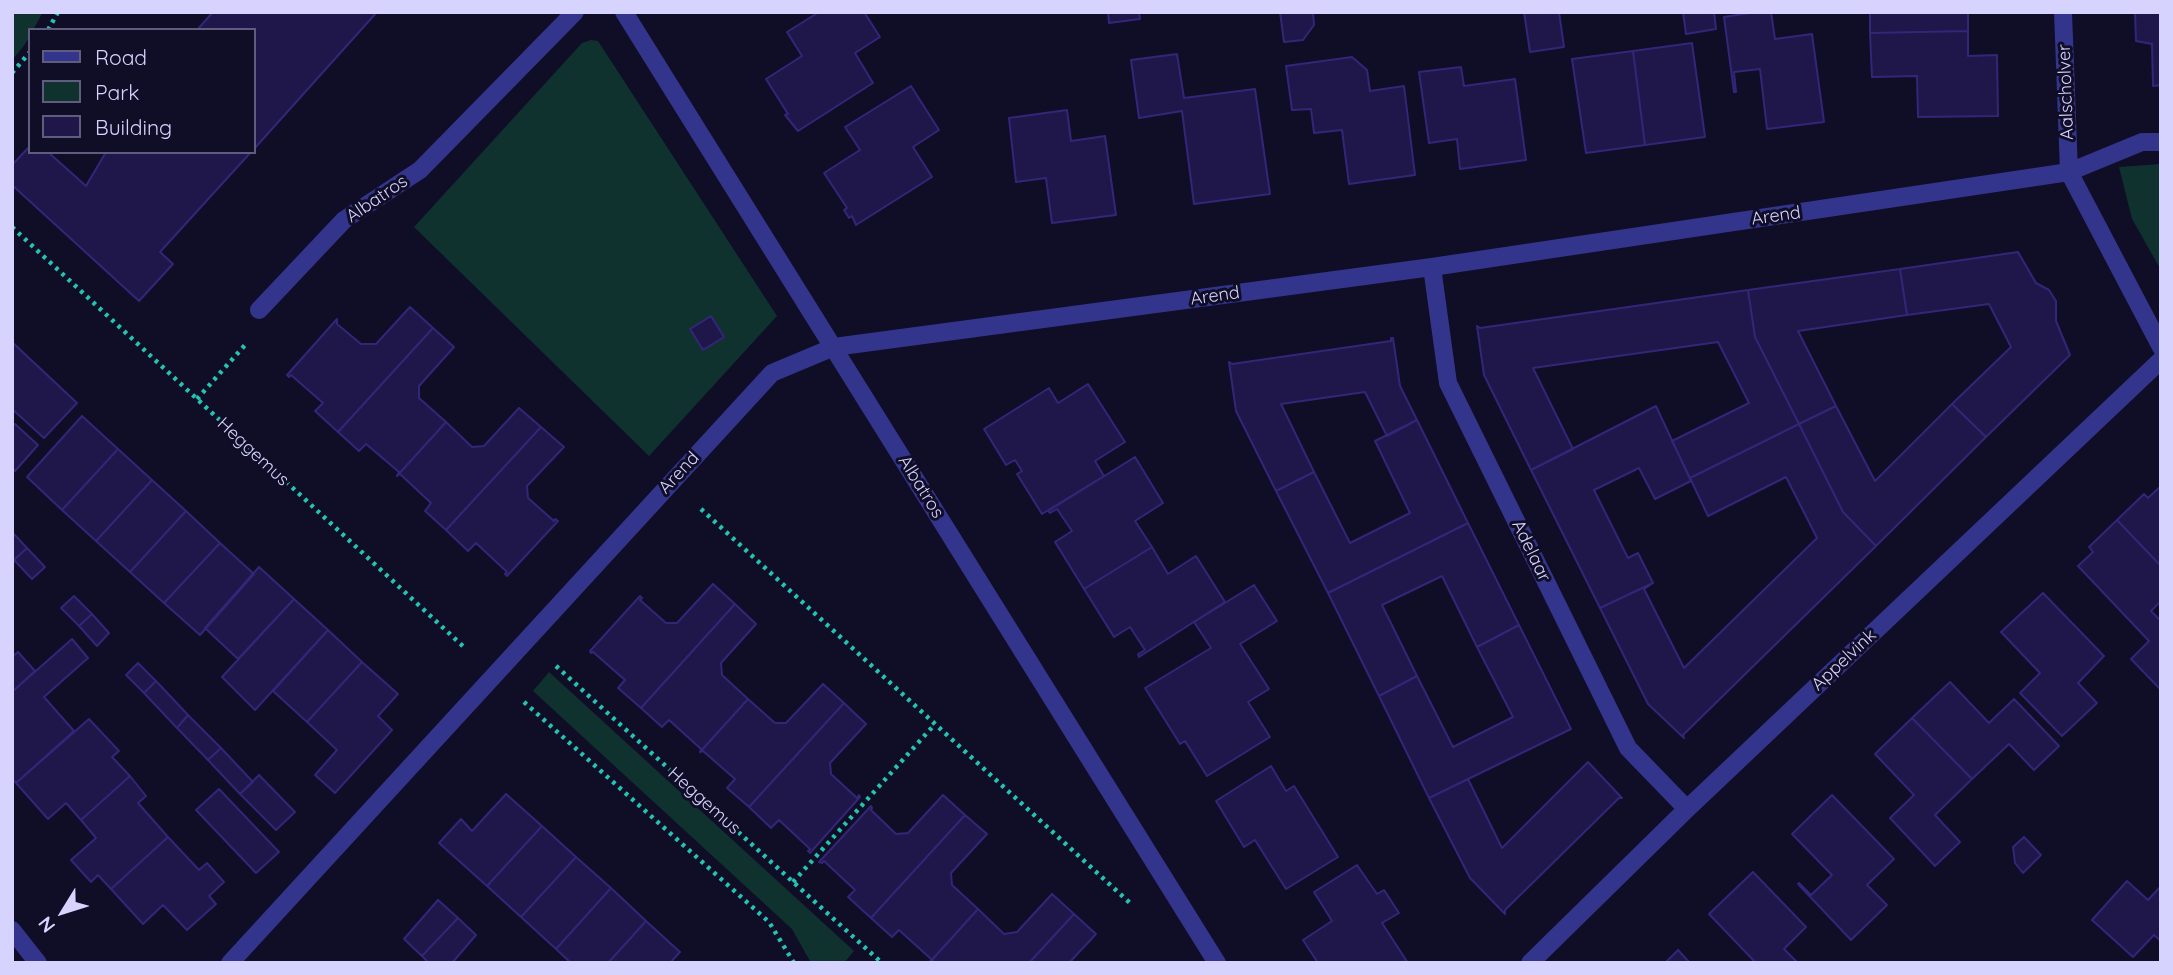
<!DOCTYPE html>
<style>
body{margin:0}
#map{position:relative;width:2173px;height:975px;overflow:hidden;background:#100d27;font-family:Quicksand,sans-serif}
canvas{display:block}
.frame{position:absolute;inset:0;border:14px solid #d6d3ff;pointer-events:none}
.legend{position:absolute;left:28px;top:28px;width:228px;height:126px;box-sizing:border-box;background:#100d27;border:2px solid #5f5c7d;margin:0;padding:9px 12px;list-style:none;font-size:21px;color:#d6d3ff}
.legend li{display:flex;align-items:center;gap:14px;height:35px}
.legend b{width:35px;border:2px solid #5f5c7d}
.north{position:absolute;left:28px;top:877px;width:70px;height:70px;-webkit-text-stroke:5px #100d27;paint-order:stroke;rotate:232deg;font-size:19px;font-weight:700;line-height:28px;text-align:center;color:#d6d3ff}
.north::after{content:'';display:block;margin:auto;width:24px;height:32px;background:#d6d3ff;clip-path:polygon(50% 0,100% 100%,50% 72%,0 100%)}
</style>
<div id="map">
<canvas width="2173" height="975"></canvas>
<div class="frame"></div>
<ul class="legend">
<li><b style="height:9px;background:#33348b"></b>Road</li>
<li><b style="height:19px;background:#0f322f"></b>Park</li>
<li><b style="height:19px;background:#1f174a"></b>Building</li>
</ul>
<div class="north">N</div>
</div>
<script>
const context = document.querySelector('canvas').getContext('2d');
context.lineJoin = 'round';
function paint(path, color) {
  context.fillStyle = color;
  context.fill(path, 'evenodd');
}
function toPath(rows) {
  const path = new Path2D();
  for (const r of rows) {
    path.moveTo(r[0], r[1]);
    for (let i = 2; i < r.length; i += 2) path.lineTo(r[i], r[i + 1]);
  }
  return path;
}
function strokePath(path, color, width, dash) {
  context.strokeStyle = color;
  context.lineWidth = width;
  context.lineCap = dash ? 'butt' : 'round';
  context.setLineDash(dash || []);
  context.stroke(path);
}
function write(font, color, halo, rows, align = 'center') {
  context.font = font + ' Quicksand,sans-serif';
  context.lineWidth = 6;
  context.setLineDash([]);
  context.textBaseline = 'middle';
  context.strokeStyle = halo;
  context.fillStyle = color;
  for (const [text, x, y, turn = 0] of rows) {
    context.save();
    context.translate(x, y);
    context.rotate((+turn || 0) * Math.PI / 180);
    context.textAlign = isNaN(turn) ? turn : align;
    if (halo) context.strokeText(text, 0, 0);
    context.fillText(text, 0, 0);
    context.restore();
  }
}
const green = toPath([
 [12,12,43,12,33,30,30,30,30,36,23,47,12,60],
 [591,40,598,41,777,316,649,456,414,227,582,43],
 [2161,164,2161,270,2132,219,2119,167],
 [549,672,854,951,844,963,811,963,792,929,533,691]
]);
const building = toPath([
 [213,12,377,12,254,149,254,30,197,30,213,12],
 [819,12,864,12,880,37,855,53,873,83,798,131,785,115,788,114,766,79,802,56,787,32,819,12],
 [1108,12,1139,12,1140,19,1109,23,1108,12],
 [1280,12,1313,12,1314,25,1303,40,1284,42,1280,12],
 [1524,12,1559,12,1564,47,1530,52,1524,12],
 [1683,12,1714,12,1716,29,1686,34,1683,12],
 [1756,12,1771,12,1775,39,1812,34,1824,122,1767,129,1760,69,1734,72,1736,92,1734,92,1724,17,1756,12],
 [1870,12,1968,12,1968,31,1870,33,1870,12],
 [2135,12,2161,12,2161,85,2153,86,2152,44,2136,41,2135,12],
 [1968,31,1968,56,1997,55,1998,116,1918,117,1917,76,1872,77,1870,33,1968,31],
 [1692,43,1705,137,1645,145,1633,51,1692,43],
 [1633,51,1645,145,1586,153,1572,59,1633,51],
 [1177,54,1184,98,1255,89,1270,194,1194,204,1182,111,1139,118,1131,60,1177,54],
 [1352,57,1367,70,1370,91,1404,86,1415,175,1349,184,1342,130,1314,133,1311,109,1292,110,1286,66,1352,57],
 [1461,67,1464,86,1515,79,1526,160,1460,169,1457,139,1429,143,1419,72,1461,67],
 [911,86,939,130,913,147,932,177,856,225,852,216,849,218,844,210,847,208,824,173,860,150,845,127,911,86],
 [1067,110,1071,141,1105,136,1116,215,1052,223,1046,178,1016,182,1009,118,1067,110],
 [30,146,30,152,48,152,86,186,106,152,251,152,160,252,173,264,139,301,12,185,12,165,30,146],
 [2018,252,2036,283,2049,290,2056,301,2056,321,2070,355,1986,437,1952,404,2011,347,1989,304,1907,315,1900,269,2018,252],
 [1900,269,1907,315,1798,331,1836,406,1799,424,1755,337,1748,290,1900,269],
 [1748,290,1755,337,1799,424,1690,478,1672,441,1749,403,1718,342,1533,368,1573,449,1531,470,1484,375,1477,326,1480,328,1748,290],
 [410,307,433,328,338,432,315,411,323,403,291,375,289,377,287,375,337,319,337,324,361,344,376,344,410,307],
 [711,316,724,337,703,350,690,329,711,316],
 [433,328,454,347,419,386,419,398,446,422,397,476,399,472,366,444,359,451,338,432,433,328],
 [1391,338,1393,338,1400,386,1417,420,1387,436,1365,392,1281,404,1314,472,1276,491,1236,411,1229,362,1232,364,1391,341,1391,338],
 [12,342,77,403,44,438,12,409,12,342],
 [1088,384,1125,442,1095,461,1104,476,1042,514,1017,474,1022,471,1015,460,1006,465,984,429,1049,388,1058,403,1088,384],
 [1952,404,1986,437,1876,546,1843,512,1799,424,1836,406,1875,481,1952,404],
 [1656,406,1691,481,1655,499,1639,468,1594,490,1628,558,1638,553,1653,583,1600,608,1531,470,1656,406],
 [519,408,541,427,446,530,425,511,431,503,400,474,397,476,446,422,472,447,484,446,519,408],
 [82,416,118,449,62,510,27,477,82,416],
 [1417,420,1468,523,1328,593,1276,491,1314,472,1350,543,1410,513,1375,441,1417,420],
 [15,424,38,445,15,471,12,468,12,428,15,424],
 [1799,424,1843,512,1876,546,1683,735,1684,738,1648,704,1600,608,1653,583,1644,589,1684,668,1817,538,1786,477,1708,516,1690,478,1799,424],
 [541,427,564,447,527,486,528,498,554,521,555,519,558,521,507,576,505,574,507,572,476,543,468,551,446,530,541,427],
 [118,449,152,480,96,541,62,510,118,449],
 [1135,457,1163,503,1135,521,1152,547,1084,589,1055,542,1072,531,1057,509,1050,513,1048,511,1135,457],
 [152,480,186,511,130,572,96,541,152,480],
 [2161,486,2161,566,2117,520,2144,494,2148,498,2161,486],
 [186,511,220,543,164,603,130,572,186,511],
 [2117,520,2161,566,2161,601,2151,611,2161,621,2161,690,2131,659,2149,641,2078,566,2093,552,2089,547,2117,520],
 [1468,523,1519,625,1477,647,1442,576,1382,605,1417,676,1379,696,1328,593,1468,523],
 [12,532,27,548,14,560,12,558,12,532],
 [220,543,254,574,200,635,164,603,220,543],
 [1152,547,1168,574,1196,556,1225,602,1139,657,1138,654,1145,650,1130,627,1114,637,1084,589,1152,547],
 [27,548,45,567,32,579,14,560,27,548],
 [259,567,294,599,238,659,205,628,259,567],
 [713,584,735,604,641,708,618,688,625,680,593,652,591,653,590,651,640,596,642,598,640,600,666,623,677,623,713,584],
 [1254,585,1277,621,1240,644,1269,689,1248,702,1270,737,1207,776,1185,741,1180,744,1145,688,1211,648,1194,622,1254,585],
 [2043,593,2104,656,2078,683,2097,703,2062,736,2020,693,2040,673,2001,632,2043,593],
 [74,596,92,614,79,626,61,608,74,596],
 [294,599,328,630,255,710,222,677,294,599],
 [735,604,756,624,721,663,722,675,748,699,700,752,701,749,669,720,662,727,641,708,735,604],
 [92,614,109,633,97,646,79,626,92,614],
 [1519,625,1571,729,1429,798,1379,696,1417,676,1453,747,1513,717,1477,647,1519,625],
 [328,630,362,662,307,722,273,691,328,630],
 [72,639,88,658,44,697,74,731,16,783,12,779,12,692,72,639],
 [18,652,35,671,12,692,12,657,18,652],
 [362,662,398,694,378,716,392,730,335,793,315,775,337,750,307,722,362,662],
 [138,663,156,681,144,693,126,675,138,663],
 [156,681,188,715,177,728,144,693,156,681],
 [1950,682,1989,723,2014,699,2059,746,2034,770,2009,744,1972,779,1912,718,1950,682],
 [823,684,844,703,749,807,727,788,735,779,703,751,700,752,748,699,775,723,786,723,823,684],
 [844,703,866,724,830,763,831,774,857,798,859,795,860,797,810,853,808,851,810,849,779,820,771,828,749,807,844,703],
 [188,715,221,748,208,760,177,728,188,715],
 [1912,718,1972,779,1935,815,1960,842,1935,866,1890,818,1914,795,1875,754,1912,718],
 [89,719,119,751,112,757,130,776,81,820,66,803,48,819,16,783,89,719],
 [221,748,253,782,240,794,208,760,221,748],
 [1588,762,1622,798,1619,798,1505,910,1505,914,1470,878,1429,798,1468,779,1502,848,1588,762],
 [1271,766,1286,791,1294,786,1338,857,1286,889,1255,840,1244,847,1216,801,1271,766],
 [259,775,295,812,276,830,240,794,259,775],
 [130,776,146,796,138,803,168,837,111,889,98,875,91,882,71,860,96,838,81,820,130,776],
 [219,789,279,852,256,873,196,810,219,789],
 [506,794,542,826,487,886,439,843,461,819,472,831,506,794],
 [943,795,965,815,871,918,848,897,855,890,824,861,822,863,819,862,871,806,872,808,871,810,896,834,908,833,943,795],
 [1832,795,1894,859,1867,885,1887,905,1851,940,1798,884,1799,883,1811,895,1832,875,1792,834,1832,795],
 [965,815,987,834,951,873,952,885,978,909,930,962,931,959,899,930,892,937,871,918,965,815],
 [542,826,576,857,521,917,487,886,542,826],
 [168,837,199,870,207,863,224,882,209,896,216,904,187,930,163,905,143,924,111,889,168,837],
 [2024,837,2041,855,2023,873,2015,863,2013,847,2024,837],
 [576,857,611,888,556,949,521,917,576,857],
 [1357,865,1377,894,1384,890,1399,913,1382,923,1408,963,1318,963,1303,940,1332,921,1314,892,1357,865],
 [1753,872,1806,927,1784,949,1798,963,1756,963,1709,914,1753,872],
 [2127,881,2148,900,2161,886,2161,941,2154,935,2133,957,2092,920,2127,881],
 [611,888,646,921,608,963,571,963,556,949,611,888],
 [1052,894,1074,914,1029,963,935,963,933,961,930,962,978,909,1004,934,1017,932,1052,894],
 [438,900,458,918,422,956,404,939,438,900],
 [1074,914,1096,934,1069,963,1029,963,1074,914],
 [458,918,476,935,452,963,429,963,422,956,458,918],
 [646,921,680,952,670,963,608,963,646,921],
 [1678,950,1690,963,1665,963,1678,950]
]);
const path = toPath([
 [48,30,58,12],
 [12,73,30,52],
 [12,227,466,649],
 [197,399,245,345],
 [701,509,1130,903],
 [556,666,882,963],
 [524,702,769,922,794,963],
 [793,882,935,724]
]);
const minor = toPath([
 [624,12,1217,963],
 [2063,12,2069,172,2161,347],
 [1432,267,1448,383,1628,748,1687,809],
 [259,310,344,220,420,170,575,12],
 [12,930,38,963],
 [230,963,772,373,834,347,1432,267,2069,172,2142,142,2161,142],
 [1530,963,1687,809,2161,360]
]);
const streetNames = [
 ["Aalscholver",2066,92,-92],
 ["Albatros",377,199,-34],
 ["Arend",1776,216,-8],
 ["Arend",1215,296,-8],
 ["Heggemus",253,452,43],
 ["Arend",679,473,-47],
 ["Albatros",921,487,58],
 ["Adelaar",1531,551,64],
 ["Appelvink",1844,660,-43],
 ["Heggemus",704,801,42]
];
paint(green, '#0f322f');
paint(building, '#1f174a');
strokePath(building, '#332679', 2);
strokePath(path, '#22c4b2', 4.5, [3.5, 5]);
strokePath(minor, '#33348b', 18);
write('18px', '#d6d3ff', '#100d27', streetNames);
</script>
